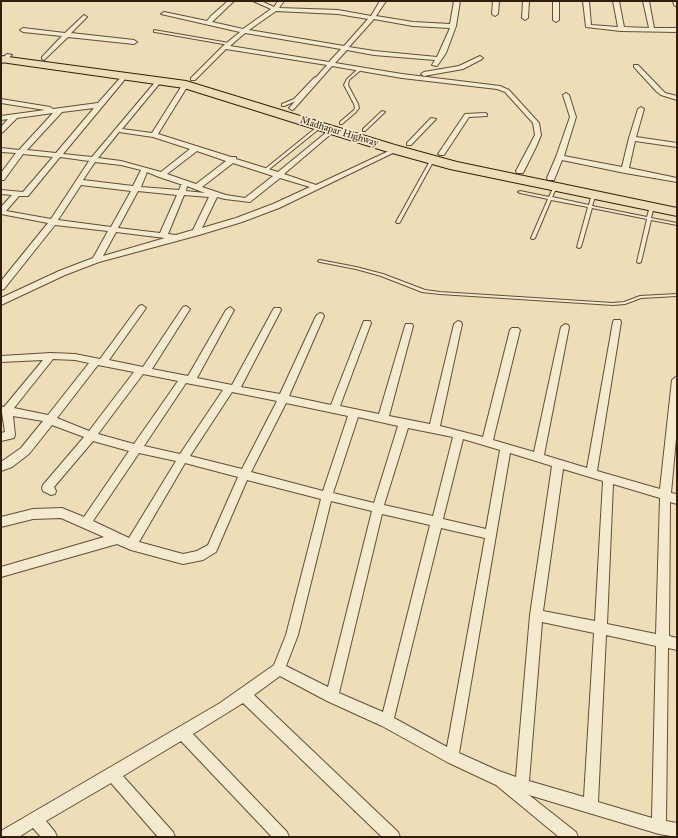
<!DOCTYPE html>
<style>
body{margin:0}
#map{position:relative;width:678px;height:838px;overflow:hidden;background:#eddeb7;font-family:"IM FELL Great Primer",serif}
canvas{display:block}
.frame{position:absolute;inset:0;border:2px solid #331f09;pointer-events:none}
</style>
<div id="map">
<canvas width="678" height="838"></canvas>
<div class="frame"></div>
</div>
<script>
const context = document.querySelector('canvas').getContext('2d');
context.lineJoin = 'round';
function toPath(rows) {
  const path = new Path2D();
  for (const r of rows) {
    path.moveTo(r[0], r[1]);
    for (let i = 2; i < r.length; i += 2) path.lineTo(r[i], r[i + 1]);
  }
  return path;
}
function strokePath(path, color, width, dash) {
  context.strokeStyle = color;
  context.lineWidth = width;
  context.lineCap = dash ? 'butt' : 'round';
  context.setLineDash(dash || []);
  context.stroke(path);
}
function paint(path, color) {
  context.fillStyle = color;
  context.fill(path, 'evenodd');
}
function write(font, color, halo, rows, align = 'center') {
  context.font = font + ' "IM FELL Great Primer",serif';
  context.lineWidth = 3.5;
  context.setLineDash([]);
  context.textBaseline = 'middle';
  context.strokeStyle = halo;
  context.fillStyle = color;
  for (const [text, x, y, turn = 0] of rows) {
    context.save();
    context.translate(x, y);
    context.rotate((+turn || 0) * Math.PI / 180);
    context.textAlign = isNaN(turn) ? turn : align;
    if (halo) context.strokeText(text, 0, 0);
    context.fillText(text, 0, 0);
    context.restore();
  }
}
const lane = toPath([
 [154,30,229,43,230,44,229,45,155,32,154,32,154,30],
 [359,68,362,69,349,80,348,85,358,104,359,108,356,112,342,124,340,124,340,122,354,110,355,108,354,104,344,85,347,79,359,68],
 [315,77,318,78,296,101,284,106,282,106,282,104,294,99,315,77],
 [382,111,385,112,365,131,363,131,363,129,382,111],
 [317,127,320,128,267,171,265,171,265,169,317,127],
 [430,161,433,162,400,222,399,223,397,223,396,222,430,161],
 [553,188,555,188,556,189,552,197,589,205,591,197,593,196,595,197,592,206,647,217,649,210,651,209,653,210,651,218,677,223,677,225,651,220,641,262,639,263,637,262,647,219,592,208,581,247,579,248,577,247,588,207,551,200,535,238,533,239,532,239,531,238,548,199,520,193,518,192,520,191,549,197,553,188],
 [319,260,320,260,356,267,383,274,425,290,440,292,613,303,624,302,640,296,677,294,677,296,641,298,625,304,613,305,440,294,422,292,381,276,356,269,320,262,318,261,319,260]
]);
const street = toPath([
 [228,1,234,1,212,22,243,29,271,9,253,1,261,1,274,7,278,1,284,1,279,8,338,10,371,16,380,1,386,1,376,16,413,22,450,24,454,1,460,1,456,26,446,53,437,66,432,65,435,60,374,55,347,50,335,63,402,74,500,86,509,90,539,123,541,135,536,147,523,173,517,173,516,171,535,135,533,123,505,92,497,89,402,78,332,66,294,109,292,110,289,108,290,107,327,65,226,49,195,80,191,80,191,78,223,46,240,32,161,14,164,12,207,21,211,16,228,1],
 [276,11,338,14,368,19,344,46,249,30,276,11],
 [374,19,413,26,450,28,437,57,374,51,349,47,374,19],
 [245,33,341,49,329,62,230,46,245,33],
 [493,1,499,1,498,14,495,16,492,14,493,1],
 [523,1,529,1,528,18,525,20,522,18,523,1],
 [553,1,559,1,559,20,556,22,553,20,553,1],
 [583,1,589,1,591,25,618,27,613,1,619,1,624,27,649,28,643,1,649,1,654,28,677,28,677,32,621,31,586,27,583,1],
 [673,1,677,1,677,7,674,5,673,1],
 [84,15,87,17,71,33,134,40,137,42,134,44,68,37,44,60,42,59,42,57,62,36,23,32,20,30,23,28,65,33,84,15],
 [7,54,12,55,1,64,1,59,7,54],
 [480,56,483,58,482,59,463,69,424,76,421,74,424,72,459,66,480,56],
 [634,65,638,65,665,93,677,96,677,100,661,95,656,91,634,67,634,65],
 [124,75,127,77,126,78,63,154,92,157,156,81,158,80,160,81,160,83,122,129,152,133,181,87,184,85,187,87,158,134,231,157,236,157,236,159,278,172,328,131,332,131,332,133,284,174,316,185,391,150,397,151,279,208,242,222,199,235,99,262,65,275,1,305,1,298,59,271,93,258,108,231,55,225,4,289,1,290,1,281,48,223,1,214,1,207,12,195,1,194,1,190,23,192,53,157,23,154,4,180,1,180,1,173,16,153,1,152,1,148,19,150,53,113,17,118,3,132,1,133,1,127,8,119,1,120,1,116,45,110,1,103,1,99,50,107,53,109,98,103,122,76,124,75],
 [94,108,56,153,27,150,62,112,94,108],
 [119,132,153,137,190,149,161,172,121,161,98,158,119,132],
 [197,151,226,161,196,184,167,174,197,151],
 [60,157,89,161,51,219,6,211,19,196,28,196,60,157],
 [95,162,121,165,141,170,133,186,83,180,95,162],
 [233,163,273,176,245,198,226,195,202,187,233,163],
 [147,172,159,177,183,185,181,185,179,190,141,187,147,172],
 [280,178,310,187,273,204,236,218,202,228,217,197,225,199,250,202,280,178],
 [81,185,131,191,111,227,58,220,81,185],
 [187,186,205,193,186,191,187,186],
 [138,191,177,195,160,233,118,228,138,191],
 [184,195,209,197,193,230,176,235,168,234,184,195],
 [116,232,165,238,103,256,116,232],
 [566,93,569,95,576,117,564,156,622,167,629,138,638,109,641,107,644,109,636,137,677,143,677,147,635,141,629,168,677,178,677,182,625,173,562,160,554,180,548,180,547,178,556,157,570,117,563,95,566,93],
 [485,113,487,114,487,116,469,117,444,155,440,155,438,154,465,114,485,113],
 [431,118,436,119,411,145,407,145,407,143,431,118],
 [142,305,146,308,109,360,143,367,183,307,186,306,190,309,152,369,188,376,226,310,230,307,234,310,197,378,232,385,274,308,280,308,281,310,241,387,280,394,316,316,320,313,323,314,324,316,289,396,331,405,363,323,364,321,370,321,371,323,340,406,379,414,405,326,406,324,412,324,413,326,389,416,430,424,454,324,458,321,461,322,462,324,440,426,483,437,510,330,512,328,518,328,520,330,493,440,534,452,561,327,565,324,568,325,569,327,544,455,587,468,613,322,614,320,620,320,621,322,597,471,660,489,672,380,677,376,677,428,671,493,677,494,677,504,670,502,669,636,677,638,677,650,668,648,666,821,677,823,677,837,659,834,529,795,576,832,578,837,559,837,496,785,447,762,382,726,327,701,280,676,254,695,398,832,400,837,382,837,243,703,193,734,287,832,289,837,272,837,181,741,123,776,173,832,175,837,158,837,111,783,46,821,55,832,57,837,41,837,33,828,19,837,1,837,1,831,220,703,274,665,286,635,321,499,247,480,216,552,203,560,183,564,131,550,117,544,1,577,1,567,104,537,61,518,33,519,1,527,1,517,33,509,62,508,84,517,129,451,93,441,54,487,56,491,55,494,51,495,43,491,42,488,43,485,84,437,52,425,29,454,12,467,1,471,1,462,21,448,43,421,13,416,15,435,14,438,1,441,1,433,5,432,1,406,4,407,43,360,1,362,1,356,51,353,75,354,100,359,139,306,142,305],
 [53,359,75,360,89,363,48,415,14,408,53,359],
 [98,365,134,372,89,431,57,418,98,365],
 [143,374,178,381,134,444,98,434,143,374],
 [186,383,223,390,180,454,144,446,186,383],
 [232,392,277,401,242,469,190,456,232,392],
 [286,403,348,416,323,491,251,472,286,403],
 [358,417,398,426,374,503,333,493,358,417],
 [408,428,453,437,433,516,384,505,408,428],
 [463,439,500,450,486,529,443,519,463,439],
 [139,453,176,461,129,538,93,521,139,453],
 [510,453,552,466,530,615,516,777,499,771,459,753,510,453],
 [185,463,238,477,208,545,197,551,183,554,139,542,185,463],
 [563,469,603,481,595,621,543,611,563,469],
 [613,484,660,498,656,634,607,624,613,484],
 [331,501,372,511,328,687,286,666,298,635,331,501],
 [382,514,430,525,383,712,339,693,382,514],
 [441,528,485,538,447,747,394,718,441,528],
 [542,622,594,633,584,797,529,781,542,622],
 [606,635,656,646,652,818,598,802,606,635]
]);
const highway = toPath([
 [1,56,186,81,395,145,457,162,677,208,677,216,450,169,385,151,184,88,1,62,1,56]
]);
const farStreetnames = [
 ["Madhapar Highway",339,132,17]
];
strokePath(lane, '#624f34', 2);
strokePath(street, '#624f34', 2);
strokePath(highway, '#331f09', 2);
paint(lane, '#f3ead0');
paint(street, '#f3ead0');
paint(highway, '#eddeb7');
write('10px', '#331f09', '#f3ead0', farStreetnames);
</script>
